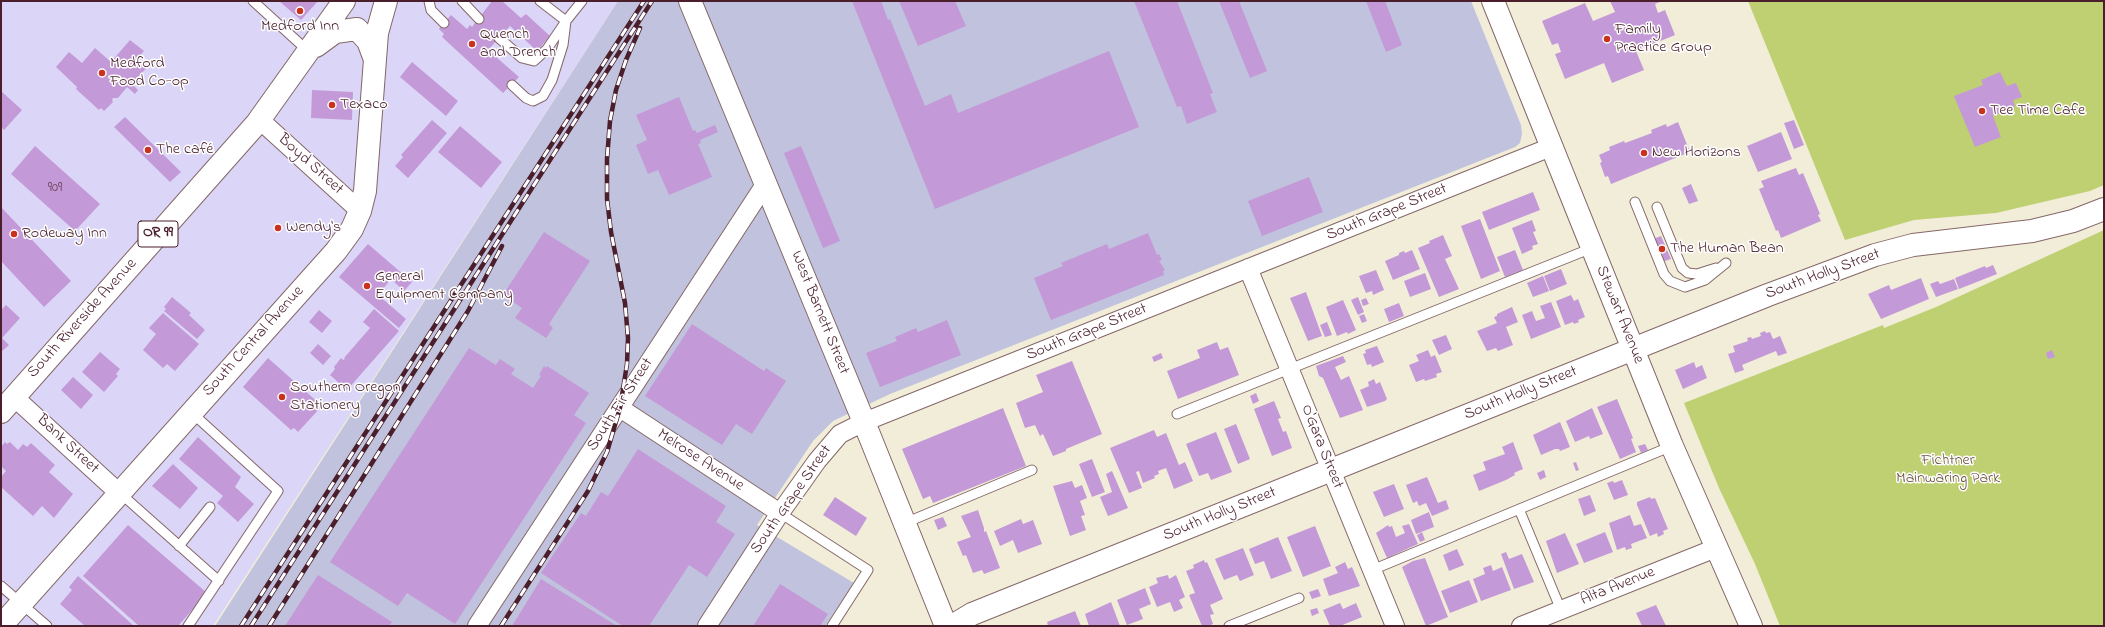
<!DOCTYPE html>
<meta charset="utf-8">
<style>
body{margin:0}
#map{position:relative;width:2105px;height:627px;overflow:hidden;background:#f2edd8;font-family:"Indie Flower",sans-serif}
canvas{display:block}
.frame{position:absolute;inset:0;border:2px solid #4a1f2b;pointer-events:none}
</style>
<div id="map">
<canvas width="2105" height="627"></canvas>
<div class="frame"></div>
</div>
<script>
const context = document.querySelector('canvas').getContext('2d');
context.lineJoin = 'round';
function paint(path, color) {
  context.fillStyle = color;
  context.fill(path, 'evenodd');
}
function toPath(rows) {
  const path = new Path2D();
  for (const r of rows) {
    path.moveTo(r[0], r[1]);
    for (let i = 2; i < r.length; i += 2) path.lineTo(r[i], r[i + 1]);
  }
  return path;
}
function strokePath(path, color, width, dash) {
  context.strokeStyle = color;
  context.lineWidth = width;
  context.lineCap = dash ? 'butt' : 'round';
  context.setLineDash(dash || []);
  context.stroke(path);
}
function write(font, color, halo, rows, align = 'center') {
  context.font = font + ' "Indie Flower",sans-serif';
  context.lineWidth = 3;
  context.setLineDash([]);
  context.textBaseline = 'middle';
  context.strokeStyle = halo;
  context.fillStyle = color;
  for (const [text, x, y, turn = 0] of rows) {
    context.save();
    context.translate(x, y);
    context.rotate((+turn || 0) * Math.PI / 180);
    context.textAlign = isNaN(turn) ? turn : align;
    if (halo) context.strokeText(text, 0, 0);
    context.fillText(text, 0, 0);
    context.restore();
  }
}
const built = toPath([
 [1,1,618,1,213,626,1,626]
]);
const industrial = toPath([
 [618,1,1471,1,1521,125,1522,134,1520,143,1515,147,890,394,833,421,813,441,757,525,854,583,825,626,215,626]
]);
const green = toPath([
 [1748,1,2104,1,2104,185,2090,191,1996,213,1914,220,1845,240],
 [2104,230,2104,626,1780,626,1755,564,1719,488,1684,403,1883,325,1884,328,1936,307]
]);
const building = toPath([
 [279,1,318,1,301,20],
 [492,1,502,1,521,18,526,14,550,36,537,51,510,26,488,50,519,77,503,93,442,37,444,34,439,29,451,15,467,29,470,25,472,27],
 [852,1,881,1,888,20,890,19,925,106,951,94,958,113,1109,51,1139,127,935,209],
 [899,1,955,1,966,26,918,46],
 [1134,1,1177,1,1213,93,1210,94,1217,112,1187,124,1181,106,1177,107],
 [1219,1,1239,1,1267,71,1250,78],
 [1366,1,1385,1,1402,45,1386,52],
 [1610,1,1662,1,1655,4,1658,13,1665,10,1675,35,1636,51,1644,70,1612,83,1604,63,1565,79,1555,54,1561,52,1558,43,1552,45,1542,21,1585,3,1593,21,1615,12],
 [130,40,144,51,137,59,147,68,131,83,138,90,135,94,127,87,118,98,113,98,112,100,113,102,104,111,101,108,99,110,76,89,77,87,56,67,69,52,82,63,95,48,111,62],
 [412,62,458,101,446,116,400,77],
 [2000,72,2007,86,2016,83,2022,97,2013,100,2015,107,1993,116,2001,137,1975,147,1954,96,1983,85,1981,80],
 [312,90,353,92,352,120,311,118],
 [1,91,22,110,4,130,1,127],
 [679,97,693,131,695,130,697,133,715,125,718,132,700,140,701,143,698,144,712,177,669,195,658,170,648,174,636,145,647,140,636,115],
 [125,117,181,172,170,182,114,127],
 [432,120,447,133,408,178,395,166,403,157,401,155],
 [1794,120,1804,145,1794,149,1784,123],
 [1678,122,1690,152,1611,184,1608,176,1605,177,1600,163,1602,162,1599,155,1610,150,1609,147,1624,141,1625,143,1652,133,1651,130,1666,124,1667,127],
 [460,126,502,162,481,188,438,152],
 [1781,132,1792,159,1758,172,1747,146],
 [35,146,100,204,75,231,11,174],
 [801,146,840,241,823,248,784,153],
 [1796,168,1799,175,1803,173,1820,214,1818,215,1821,221,1781,238,1778,230,1776,231,1759,189,1764,187,1761,181],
 [1309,177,1323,212,1262,236,1248,201],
 [1691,184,1698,201,1689,204,1682,188],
 [1533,192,1540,210,1489,230,1482,212],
 [1,207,71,281,44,307,1,261],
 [1480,219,1500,271,1481,279,1461,226],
 [1532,220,1536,231,1533,232,1538,244,1532,246,1533,249,1522,254,1512,228],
 [544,232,590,261,549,324,553,328,546,338,515,318,522,308,503,295],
 [1148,233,1157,255,1159,254,1162,260,1159,261,1165,270,1163,271,1164,275,1051,320,1034,278,1063,266,1061,263,1107,244,1109,249],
 [1443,235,1452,256,1445,259,1459,289,1439,297,1418,248,1430,243,1429,241],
 [1661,236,1671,259,1662,262,1653,239],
 [368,244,412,282,404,291,391,279,378,295,406,319,399,328,339,277],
 [1412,250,1420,269,1393,280,1385,261,1399,255,1399,253,1404,251,1405,253],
 [1515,250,1523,270,1505,277,1497,257],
 [1993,265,1997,274,1959,289,1955,278,1985,266,1986,268],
 [1561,269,1567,284,1550,291,1544,276],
 [1376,270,1384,290,1373,295,1372,291,1366,293,1359,276],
 [1425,273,1431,289,1410,297,1404,281],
 [1543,276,1549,291,1533,297,1527,283],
 [1921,278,1929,299,1881,319,1868,294,1889,285,1891,290],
 [1954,279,1958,289,1936,297,1930,284,1938,281,1940,284],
 [1306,292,1322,336,1308,341,1290,298],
 [1571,295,1574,301,1578,299,1585,317,1578,320,1579,322,1574,324,1573,322,1565,325,1556,301],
 [172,297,191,313,189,315,205,330,197,339,164,311,166,309,164,307],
 [1358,297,1364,312,1358,315,1351,300],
 [1366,298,1369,304,1363,306,1361,300],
 [1343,300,1356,330,1348,334,1347,332,1337,336,1326,307],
 [1551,302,1561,327,1531,339,1522,315,1532,311,1536,321,1545,318,1540,306],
 [1399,303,1404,316,1389,322,1384,309],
 [6,305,20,318,2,338,9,345,1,352,1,310],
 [1512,307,1518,322,1506,327,1513,345,1498,351,1496,348,1487,351,1477,331,1497,323,1494,317,1497,316,1497,314],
 [374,309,399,331,347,390,330,375,335,369,334,367,341,358,343,360,345,359,344,358,370,328,363,322],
 [319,310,332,321,322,333,309,322],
 [163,313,199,344,175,371,167,364,163,368,143,350,156,334,149,328],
 [1364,314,1367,321,1362,323,1359,316],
 [947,320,961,355,880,387,866,353,897,341,895,337,916,328,918,332],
 [1327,322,1332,335,1325,337,1320,325],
 [692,324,764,371,766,368,786,381,752,434,736,424,722,445,645,396],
 [1765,331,1766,333,1770,332,1773,339,1780,336,1787,353,1778,356,1776,351,1742,365,1744,370,1735,373,1728,354,1735,352,1733,346,1748,341,1747,338,1751,337,1752,339,1761,336,1760,333],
 [1446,335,1452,349,1439,355,1432,340],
 [1217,342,1220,350,1228,347,1239,375,1178,399,1167,371,1200,358,1197,350],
 [318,344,331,356,323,365,310,353],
 [1377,346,1384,362,1372,367,1371,364,1367,365,1363,354,1366,353,1365,350],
 [469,348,496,365,500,359,515,369,511,374,533,388,541,376,539,375,544,366,546,368,547,366,589,393,574,415,586,423,455,624,407,593,398,606,330,562],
 [1428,350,1431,357,1435,355,1442,372,1436,374,1437,377,1425,381,1424,379,1416,382,1409,365,1419,361,1416,355],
 [2052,350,2055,357,2048,359,2046,353],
 [100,352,120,369,116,374,118,376,104,392,82,372],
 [1161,353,1163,358,1154,362,1152,357],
 [1343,356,1346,362,1335,367,1341,380,1349,376,1363,410,1340,418,1323,378,1319,376,1316,366],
 [268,358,322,406,298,432,294,428,291,430,243,387],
 [1072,361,1102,434,1066,449,1066,451,1053,456,1043,434,1040,436,1035,425,1025,428,1016,403,1043,392,1036,375],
 [1694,362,1696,368,1702,365,1707,378,1683,389,1675,370],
 [73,377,93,395,81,409,61,390],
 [1374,379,1376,384,1380,382,1387,399,1385,401,1367,407,1360,390,1369,386,1368,382],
 [1256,393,1259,401,1253,404,1250,396],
 [1617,399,1633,438,1631,439,1636,452,1620,459,1597,407],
 [1274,401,1281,418,1278,419,1283,432,1286,431,1292,448,1272,456,1254,409],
 [1003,408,1026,466,933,503,930,496,923,499,902,449],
 [1592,408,1603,434,1590,439,1589,436,1575,442,1566,421],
 [1560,422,1570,447,1560,451,1559,449,1555,449,1541,455,1533,435],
 [1236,424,1250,459,1238,464,1224,429],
 [1154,430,1157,437,1166,433,1179,465,1185,462,1193,481,1174,489,1166,468,1158,471,1159,474,1154,476,1155,478,1143,483,1139,471,1136,472,1142,488,1129,493,1110,448],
 [1216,432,1232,472,1211,480,1208,473,1199,476,1186,444],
 [198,437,241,477,235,487,254,504,238,522,217,503,223,496,179,459],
 [5,442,7,444,10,442,18,450,23,444,27,447,31,443,55,465,49,472,73,494,54,518,42,506,33,516,1,487,1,477,6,471,1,466,1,447],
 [1513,442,1523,469,1514,473,1515,475,1506,480,1479,491,1473,475,1486,470,1483,462,1505,454,1502,447],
 [1645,444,1648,450,1641,453,1638,446],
 [638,449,726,506,716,522,735,534,707,577,689,565,649,626,623,626,541,573,581,513,586,516,601,492,608,496],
 [1092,459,1105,492,1092,497,1079,464],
 [1576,462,1579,470,1576,471,1573,463],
 [173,464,198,488,180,509,152,486],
 [1544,470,1546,477,1540,480,1537,473],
 [1112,471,1128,508,1108,516,1100,497,1112,492,1106,474],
 [1427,477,1438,503,1446,500,1449,509,1432,516,1426,503,1419,506,1417,501,1413,503,1406,485],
 [1622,480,1628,495,1614,500,1607,483,1613,481,1614,483],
 [1072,481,1075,488,1082,485,1087,498,1080,501,1085,515,1081,516,1086,530,1070,536,1053,486],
 [1394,484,1404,509,1384,517,1373,492],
 [1590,495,1596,511,1584,516,1578,499],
 [835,497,867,518,856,536,823,515],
 [1650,497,1651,499,1655,498,1668,529,1663,531,1664,534,1658,537,1657,533,1650,536,1637,505,1637,502],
 [978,510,984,528,984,532,986,531,1000,568,984,574,982,570,973,573,966,555,963,556,957,542,971,537,961,516],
 [1429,512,1434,527,1416,534,1411,520],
 [1630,515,1634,526,1641,524,1647,538,1631,544,1632,548,1626,550,1625,547,1617,550,1609,523],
 [943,517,947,526,938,530,934,520],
 [1021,519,1023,524,1033,520,1042,544,1018,553,1013,540,1000,546,994,531],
 [1409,524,1418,544,1387,558,1376,533,1388,525,1389,527,1392,526,1396,537,1405,533,1402,526],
 [128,525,207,593,178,626,139,626,83,576],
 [1315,526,1331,566,1303,577,1287,537],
 [1422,532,1425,540,1420,542,1417,535],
 [1605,532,1613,552,1584,563,1576,544],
 [1565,533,1579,564,1557,573,1546,541],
 [1278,537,1292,571,1271,579,1264,561,1255,564,1249,549],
 [1243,548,1254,575,1240,581,1237,575,1224,580,1215,559],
 [1457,549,1464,565,1449,571,1443,555],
 [1506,552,1509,559,1522,554,1534,582,1514,589,1501,554],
 [1425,558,1448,617,1426,626,1402,567,1413,561],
 [1204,560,1205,563,1207,562,1223,599,1210,605,1214,614,1210,615,1213,624,1208,626,1202,626,1189,595,1195,593,1186,571,1194,568,1193,565],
 [1345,562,1348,569,1352,567,1360,586,1329,596,1323,579,1338,573,1335,567],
 [1491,565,1493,571,1502,567,1511,590,1481,601,1473,579,1485,574,1483,568],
 [318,575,392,622,389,626,285,626],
 [1168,575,1169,579,1176,575,1185,597,1179,600,1183,608,1174,612,1170,602,1157,607,1149,587,1158,583,1156,578],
 [78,576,134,626,85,626,60,604,72,590,69,587],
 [541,579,617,626,512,626],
 [1469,580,1478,602,1450,613,1441,591],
 [780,584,828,614,820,626,753,626],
 [1145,588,1151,604,1139,609,1143,619,1127,625,1117,600],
 [1318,589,1321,596,1312,599,1309,592],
 [1111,602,1120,626,1089,626,1085,614],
 [1340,603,1343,609,1356,603,1362,617,1340,626,1330,626,1323,610],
 [1656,605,1666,626,1642,626,1636,613],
 [1317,608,1319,613,1312,616,1310,610],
 [1075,611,1081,626,1048,626,1047,622]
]);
const service = toPath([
 [253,1,308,51],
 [429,1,431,10,444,23],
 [462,1,479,19],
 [540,1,566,21,582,1],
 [499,38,522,58,534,61,547,49,564,24],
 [512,85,526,98,533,101,543,96,552,80,563,45,566,21],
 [1635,202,1664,274,1670,281,1685,287,1705,280,1726,263],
 [1657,207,1682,268,1688,273,1697,274,1716,268],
 [1177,414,1592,248],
 [120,493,219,581],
 [1519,509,1561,610],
 [780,513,868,570,832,626],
 [905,523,1032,470],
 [179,546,210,507],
 [1372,570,1672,446],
 [1,586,47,626],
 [188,626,278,491,191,412],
 [1229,626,1299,598]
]);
const minor = toPath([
 [260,120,360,211],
 [1248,268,1395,626],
 [14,397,119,493],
 [620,408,780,513],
 [477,626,766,183],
 [707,626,780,513,817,461,840,434,864,422,1551,147],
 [1521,626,1716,548]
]);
const tertiary = toPath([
 [690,1,864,422,946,626],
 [952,626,972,614,1768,295,1875,255,1913,245,2032,231,2073,221,2104,209]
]);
const secondary = toPath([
 [1493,1,1672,446,1751,626]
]);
const primary = toPath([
 [316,46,335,32,357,29,368,41,374,57],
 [1,412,257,123,344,1],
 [1,626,336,251,352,229,360,211,365,191,377,33,386,1]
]);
const rail = toPath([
 [241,626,644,1],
 [251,626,652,1],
 [269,626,468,311,502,246],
 [501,626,588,491,607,452,620,408,627,364,628,338,625,303,611,232,607,199,607,159,610,121,616,90,626,60,640,28]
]);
const markers = [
 [300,11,4,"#c8321e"],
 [1607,39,4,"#c8321e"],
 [472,44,4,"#c8321e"],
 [102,73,4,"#c8321e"],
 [332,105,4,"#c8321e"],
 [1982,111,4,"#c8321e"],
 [148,150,4,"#c8321e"],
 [1644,153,4,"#c8321e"],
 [278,228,4,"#c8321e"],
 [14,234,4,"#c8321e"],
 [1662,249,4,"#c8321e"],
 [367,286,4,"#c8321e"],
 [282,397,4,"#c8321e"]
];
const numberNames = [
 ["909",55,189]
];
const shields = [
 [158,234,40]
];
const shieldNames = [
 ["OR 99",158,234]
];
const poiNames = [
 ["Medford Inn",300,27,"center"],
 ["Family",1615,30],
 ["Practice Group",1615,48],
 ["Quench",480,35],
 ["and Drench",480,53],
 ["Medford",110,64],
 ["Food Co-op",110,82],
 ["Texaco",340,105],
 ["Tee Time Cafe",1990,111],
 ["The café",156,150],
 ["New Horizons",1652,153],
 ["Wendy's",286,228],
 ["Rodeway Inn",22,234],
 ["The Human Bean",1670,249],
 ["General",375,277],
 ["Equipment Company",375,295],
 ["Southern Oregon",290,388],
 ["Stationery",290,406]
];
const streetNames = [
 ["Boyd Street",310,165,42],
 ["South Grape Street",1387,213,-22],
 ["South Holly Street",1823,275,-20],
 ["West Barnett Street",819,313,68],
 ["Stewart Avenue",1619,315,68],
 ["South Riverside Avenue",83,319,-48],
 ["South Grape Street",1087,333,-22],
 ["South Central Avenue",254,342,-48],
 ["South Holly Street",1521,394,-22],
 ["South Fir Street",621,405,-57],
 ["Bank Street",67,445,43],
 ["O'Gara Street",1321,447,68],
 ["Melrose Avenue",700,461,33],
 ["South Grape Street",792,500,-55],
 ["South Holly Street",1220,515,-22],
 ["Alta Avenue",1618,587,-22]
];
const parkNames = [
 ["Fichtner",1948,461],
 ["Mainwaring Park",1948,479]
];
paint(built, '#dbd6f7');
paint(industrial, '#c1c2dd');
paint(green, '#bfd073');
paint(building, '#c39ad7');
strokePath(service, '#856768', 11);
strokePath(minor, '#856768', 20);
strokePath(tertiary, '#856768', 24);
strokePath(secondary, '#856768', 24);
strokePath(primary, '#856768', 24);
strokePath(service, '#fff', 9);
strokePath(minor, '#fff', 18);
strokePath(tertiary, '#fff', 22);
strokePath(secondary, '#fff', 22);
strokePath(primary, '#fff', 22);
strokePath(rail, '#4a1f2b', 4.5);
strokePath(rail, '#fff', 3, [9]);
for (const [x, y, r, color] of markers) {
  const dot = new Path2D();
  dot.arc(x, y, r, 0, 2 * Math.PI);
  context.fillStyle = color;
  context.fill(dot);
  strokePath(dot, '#fff', 1.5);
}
write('14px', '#683e56', null, numberNames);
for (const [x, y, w] of shields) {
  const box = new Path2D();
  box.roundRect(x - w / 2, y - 13, w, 26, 3);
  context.fillStyle = '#fff';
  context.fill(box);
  strokePath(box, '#4a1f2b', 1);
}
write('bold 15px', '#4a1f2b', null, shieldNames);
write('16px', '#4a1f2b', '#fff', poiNames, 'left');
write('16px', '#4a1f2b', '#fff', streetNames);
write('16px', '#6d5441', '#fff', parkNames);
</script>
